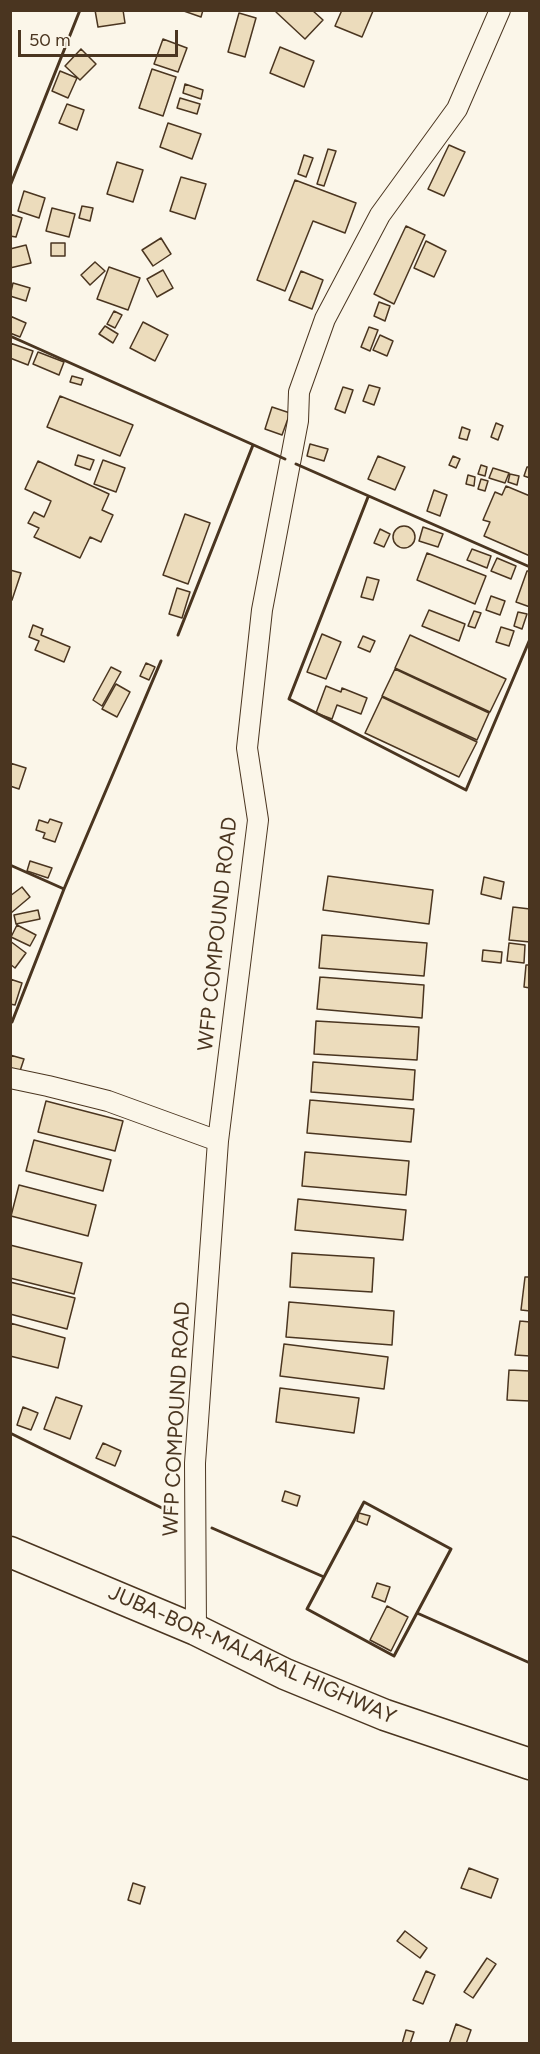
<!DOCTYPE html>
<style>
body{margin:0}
#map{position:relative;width:540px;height:2054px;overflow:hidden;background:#fbf6e9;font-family:Figtree,sans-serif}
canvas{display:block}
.frame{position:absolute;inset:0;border:12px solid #4a3520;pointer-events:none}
.scale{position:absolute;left:18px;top:30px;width:160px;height:27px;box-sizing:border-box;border:3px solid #4a3520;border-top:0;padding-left:8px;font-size:18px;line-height:21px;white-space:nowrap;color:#4a3520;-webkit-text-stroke:4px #fbf6e9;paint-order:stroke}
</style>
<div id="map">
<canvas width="540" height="2054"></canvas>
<div class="frame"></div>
<div class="scale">50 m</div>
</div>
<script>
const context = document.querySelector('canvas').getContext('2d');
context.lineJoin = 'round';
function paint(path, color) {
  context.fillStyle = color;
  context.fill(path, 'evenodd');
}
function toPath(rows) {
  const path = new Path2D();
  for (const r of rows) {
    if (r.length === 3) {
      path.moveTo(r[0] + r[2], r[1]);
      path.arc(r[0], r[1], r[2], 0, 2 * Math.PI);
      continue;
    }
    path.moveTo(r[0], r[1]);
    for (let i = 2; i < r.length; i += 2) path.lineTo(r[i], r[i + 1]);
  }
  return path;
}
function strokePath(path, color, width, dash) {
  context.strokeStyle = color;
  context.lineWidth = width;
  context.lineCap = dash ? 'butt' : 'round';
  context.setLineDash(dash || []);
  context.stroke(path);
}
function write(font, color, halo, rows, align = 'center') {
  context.font = font + ' Figtree,sans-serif';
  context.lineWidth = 4.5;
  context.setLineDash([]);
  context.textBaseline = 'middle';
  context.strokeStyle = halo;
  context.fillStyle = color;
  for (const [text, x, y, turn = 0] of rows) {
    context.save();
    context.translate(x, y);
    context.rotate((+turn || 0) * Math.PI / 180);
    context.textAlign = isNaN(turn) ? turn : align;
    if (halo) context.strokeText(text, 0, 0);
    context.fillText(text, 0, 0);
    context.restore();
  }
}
const building = toPath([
 [95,10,123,10,125,23,98,27,95,10],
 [181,10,203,10,201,17,181,10],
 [278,10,312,10,323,20,305,39,276,12,278,10],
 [342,10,373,11,362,37,335,26,342,10],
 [239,13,256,18,245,57,228,52,239,13],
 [163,39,187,48,178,72,154,64,163,39],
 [280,47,314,61,304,87,270,73,280,47],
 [81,49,96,64,80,80,65,66,81,49],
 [152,69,176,77,163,116,139,108,152,69],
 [60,71,77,78,68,98,52,91,60,71],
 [185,84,203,90,201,99,183,93,185,84],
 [180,98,200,104,197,114,177,108,180,98],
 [67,104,84,110,77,130,59,123,67,104],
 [168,123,201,134,192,159,160,147,168,123],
 [449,145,465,152,444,196,428,189,449,145],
 [328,149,336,151,324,186,317,184,328,149],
 [304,155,313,158,306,177,298,174,304,155],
 [117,162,143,170,133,202,107,194,117,162],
 [181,177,206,184,195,219,170,211,181,177],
 [295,180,356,203,345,233,313,221,285,291,257,280,295,180],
 [24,191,45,198,39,218,18,211,24,191],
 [82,206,93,208,90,221,79,218,82,206],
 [52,208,75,214,69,237,46,231,52,208],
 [10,214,22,218,16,237,10,236,10,214],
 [406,226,425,235,394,304,374,294,406,226],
 [161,238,171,254,153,266,142,250,161,238],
 [426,241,446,251,434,277,414,268,426,241],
 [51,243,65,243,65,256,51,256,51,243],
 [26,245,31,263,10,268,10,249,26,245],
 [95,262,105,271,90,285,81,275,95,262],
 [109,267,140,278,128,310,97,299,109,267],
 [163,270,173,288,157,297,147,279,163,270],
 [301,271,323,280,312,309,289,300,301,271],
 [13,283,30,288,26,301,10,296,13,283],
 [379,302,390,306,385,321,374,316,379,302],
 [114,311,122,315,115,328,107,324,114,311],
 [10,316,26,323,20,337,10,333,10,316],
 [143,322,168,335,155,361,130,348,143,322],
 [105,326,118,334,113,343,99,334,105,326],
 [369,327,378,330,370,351,361,347,369,327],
 [380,335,393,341,387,356,373,350,380,335],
 [10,343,33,351,28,365,10,358,10,343],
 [38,352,64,362,59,375,33,364,38,352],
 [72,376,83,379,81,385,70,382,72,376],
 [369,385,380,388,374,405,363,401,369,385],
 [343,387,353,390,345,413,335,409,343,387],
 [60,396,133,425,120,456,47,427,60,396],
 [272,407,290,413,282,435,265,429,272,407],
 [496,423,503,426,498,440,491,437,496,423],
 [462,427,470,430,467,440,459,438,462,427],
 [310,444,328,449,324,461,307,456,310,444],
 [78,455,94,460,90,470,75,465,78,455],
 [378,456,405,467,395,490,368,479,378,456],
 [453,456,460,459,456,468,449,465,453,456],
 [103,460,125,468,116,492,94,484,103,460],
 [38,461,109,494,102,510,113,515,101,542,90,537,80,558,34,537,39,528,28,523,34,512,44,517,51,501,25,489,38,461],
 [481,465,487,467,485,476,478,474,481,465],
 [527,467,530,467,530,478,524,476,527,467],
 [493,468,509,473,505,483,489,478,493,468],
 [510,474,519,476,517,485,508,482,510,474],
 [468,475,475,477,474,486,466,484,468,475],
 [481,479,488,481,485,491,478,489,481,479],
 [506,486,530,496,530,556,484,536,490,522,483,520,495,492,502,495,506,486],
 [434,490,447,495,440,516,427,511,434,490],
 [185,514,210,523,188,584,163,575,185,514],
 [404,537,11],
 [423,527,443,534,438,547,419,541,423,527],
 [380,529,390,534,384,547,374,543,380,529],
 [472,549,491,556,487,568,467,560,472,549],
 [427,553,486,576,475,604,417,580,427,553],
 [497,558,516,566,511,579,491,571,497,558],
 [10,570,21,573,12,600,10,600,10,570],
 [527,571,530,571,530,607,516,602,527,571],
 [367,577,379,580,373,600,361,597,367,577],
 [177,588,190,592,182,618,169,614,177,588],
 [491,596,505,601,500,615,486,610,491,596],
 [429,610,465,624,459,641,422,626,429,610],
 [474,611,481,613,475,628,468,626,474,611],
 [518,612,527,614,522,629,514,626,518,612],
 [33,625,43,629,41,635,70,647,64,662,35,650,39,641,29,637,33,625],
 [501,627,514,631,509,646,496,642,501,627],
 [322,634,341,642,326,679,307,672,322,634],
 [410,635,506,679,490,712,395,668,410,635],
 [363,636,375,641,370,652,358,647,363,636],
 [146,663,155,667,149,680,140,676,146,663],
 [111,667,121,672,102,706,93,700,111,667],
 [395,669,489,713,477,740,382,696,395,669],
 [116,684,130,692,117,717,102,709,116,684],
 [326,686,341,692,342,688,367,698,361,714,337,705,332,719,316,713,326,686],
 [382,697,477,742,459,777,365,733,382,697],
 [10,763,26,768,19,789,10,786,10,763],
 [50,819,62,823,55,842,43,838,45,833,36,830,39,820,48,823,50,819],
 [30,861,52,868,48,878,27,871,30,861],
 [328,876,433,890,429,924,323,910,328,876],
 [484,877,504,882,501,899,481,894,484,877],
 [22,887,30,897,11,913,10,896,22,887],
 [513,907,530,909,530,942,509,940,513,907],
 [38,910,40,919,16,924,14,915,38,910],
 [17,925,36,935,30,946,11,937,17,925],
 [322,935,427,943,424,976,319,968,322,935],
 [10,941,26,953,15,968,10,964,10,941],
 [509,943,525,945,524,963,507,961,509,943],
 [483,950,502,952,501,963,482,961,483,950],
 [526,965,530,965,530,988,524,987,526,965],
 [320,977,424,985,422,1018,317,1009,320,977],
 [10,979,22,983,15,1005,10,1004,10,979],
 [316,1021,419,1027,417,1060,314,1054,316,1021],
 [10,1055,24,1059,19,1074,10,1072,10,1055],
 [313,1062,415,1070,413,1100,311,1092,313,1062],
 [310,1100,414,1109,411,1142,307,1133,310,1100],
 [46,1101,123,1121,115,1151,38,1132,46,1101],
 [34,1140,111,1160,103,1191,26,1171,34,1140],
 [305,1152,409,1161,406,1195,302,1186,305,1152],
 [19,1185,96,1205,88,1236,11,1216,19,1185],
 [298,1199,406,1210,403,1240,295,1230,298,1199],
 [10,1245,82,1263,74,1294,10,1278,10,1245],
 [292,1253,374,1258,372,1292,290,1287,292,1253],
 [525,1277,530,1277,530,1311,521,1310,525,1277],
 [10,1282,75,1298,67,1329,10,1314,10,1282],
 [289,1302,394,1311,392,1345,286,1337,289,1302],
 [520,1321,530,1322,530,1356,515,1355,520,1321],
 [10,1323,65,1338,58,1368,10,1356,10,1323],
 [284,1344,388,1357,384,1389,280,1376,284,1344],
 [509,1370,530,1371,530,1401,507,1400,509,1370],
 [280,1388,359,1398,354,1433,276,1422,280,1388],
 [56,1397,82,1406,70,1439,44,1429,56,1397],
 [23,1407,38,1413,31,1430,17,1425,23,1407],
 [103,1443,121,1451,115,1466,96,1458,103,1443],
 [285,1491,300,1496,297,1506,282,1501,285,1491],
 [359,1513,370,1516,367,1525,357,1521,359,1513],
 [377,1583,390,1587,385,1602,372,1597,377,1583],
 [387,1606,408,1617,391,1651,370,1640,387,1606],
 [469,1868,498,1879,491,1898,461,1888,469,1868],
 [133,1883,145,1887,140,1904,128,1900,133,1883],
 [405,1931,427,1948,420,1958,397,1941,405,1931],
 [487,1958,496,1964,473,1998,464,1992,487,1958],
 [426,1971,435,1975,423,2004,413,2000,426,1971],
 [456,2024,471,2030,466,2044,449,2044,456,2024],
 [406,2030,414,2032,410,2044,402,2044,406,2030]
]);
const minor = toPath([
 [10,1078,48,1086,108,1101,218,1141],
 [196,1630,195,1463,218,1141,258,820,247,748,262,610,298,421,299,392,325,319,380,215,457,109,500,10]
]);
const primary = toPath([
 [10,1552,196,1630,285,1674,385,1715,530,1764]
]);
const wall = toPath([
 [10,186,80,10],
 [10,336,285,459],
 [296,464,530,567],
 [368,497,289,699,466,790,530,639],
 [178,635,253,445],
 [10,865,64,889],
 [12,1022,64,889,161,661],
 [10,1433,170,1512],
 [364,1502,451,1549,394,1656,307,1609,364,1502],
 [212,1528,324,1577],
 [417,1613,530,1663]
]);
const streetNames = [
 ["WFP COMPOUND ROAD",218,934,-84],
 ["WFP COMPOUND ROAD",177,1419,-87],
 ["JUBA-BOR-MALAKAL HIGHWAY",252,1655,24]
];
paint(building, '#ecdcbc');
strokePath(building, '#4a3520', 1.5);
strokePath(minor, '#4a3520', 22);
strokePath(primary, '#4a3520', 33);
strokePath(minor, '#fbf6e9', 20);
strokePath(primary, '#fbf6e9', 30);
strokePath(wall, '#4a3520', 3);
write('21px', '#4a3520', '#fbf6e9', streetNames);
</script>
